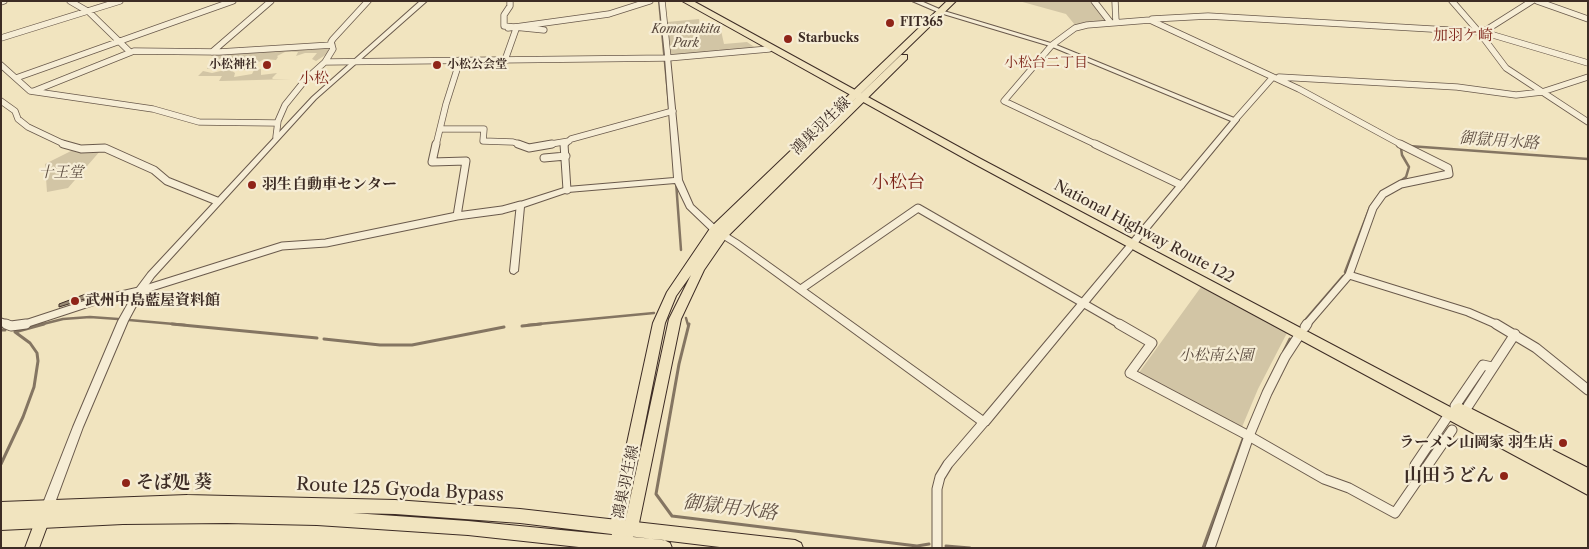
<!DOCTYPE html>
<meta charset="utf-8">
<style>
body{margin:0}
#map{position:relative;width:1589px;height:549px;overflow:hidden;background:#f1e4bf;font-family:"Libre Caslon Text",serif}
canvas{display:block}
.frame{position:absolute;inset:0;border:2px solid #3d2c25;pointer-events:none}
</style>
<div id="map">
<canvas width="1589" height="549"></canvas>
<div class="frame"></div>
</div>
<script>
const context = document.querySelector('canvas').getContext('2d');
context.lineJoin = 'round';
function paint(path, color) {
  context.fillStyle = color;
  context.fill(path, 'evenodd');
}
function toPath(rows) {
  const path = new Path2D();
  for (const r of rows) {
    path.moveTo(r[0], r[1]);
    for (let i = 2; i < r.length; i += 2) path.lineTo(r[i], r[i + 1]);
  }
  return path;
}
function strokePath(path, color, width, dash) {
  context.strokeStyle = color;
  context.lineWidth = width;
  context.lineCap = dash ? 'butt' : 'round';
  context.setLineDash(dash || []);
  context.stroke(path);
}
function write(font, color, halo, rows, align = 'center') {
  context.font = font + ' "Libre Caslon Text","Noto Serif JP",serif';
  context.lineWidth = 4.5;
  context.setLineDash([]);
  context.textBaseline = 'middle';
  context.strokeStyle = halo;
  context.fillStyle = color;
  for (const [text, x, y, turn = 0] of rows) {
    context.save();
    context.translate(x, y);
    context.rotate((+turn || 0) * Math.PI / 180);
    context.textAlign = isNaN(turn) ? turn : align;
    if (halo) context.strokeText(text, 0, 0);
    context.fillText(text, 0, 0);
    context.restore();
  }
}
const green = toPath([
 [1019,1,1092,1,1109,21,1075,25,1066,14],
 [699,19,700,27,720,26,724,44,747,42,759,50,671,56,667,22],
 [326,48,329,50,327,54,316,61,312,59,317,53,305,53,296,56,298,52,285,52,277,56,278,57,276,60,264,59,246,70,240,70,239,67,242,65,238,64,226,65,212,69,207,69,216,55],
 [229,69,235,73,234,77,252,74,254,70,261,69,261,75,277,73,272,78,273,79,291,79,222,81,219,81,222,76,198,76,203,71,212,73],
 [73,150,101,150,68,188,47,192,45,164],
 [1201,287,1287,333,1258,389,1242,427,1138,374]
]);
const streamFar2 = toPath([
 [659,2,669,107]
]);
const streamFar1 = toPath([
 [1409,146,1588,159],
 [676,182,681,250],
 [1399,182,1406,177,1409,167,1402,155,1401,148],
 [1345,272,1370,207,1381,192],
 [686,318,688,325],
 [1306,319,1343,276],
 [129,320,185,325],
 [39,325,63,319,90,317,118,319],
 [528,325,654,313]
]);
const stream = toPath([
 [172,324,317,338],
 [689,324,679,364,656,494,672,516,917,546,929,544],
 [522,326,541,324],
 [1,330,5,330],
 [15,332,44,324],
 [324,339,380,345,412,345,504,327],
 [1284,351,1290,339],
 [1,464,23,417,34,387,38,361,37,353,30,343,15,332],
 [946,546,970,548],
 [1203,548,1243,439]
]);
const building = toPath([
 [91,292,91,297,59,307,59,304,91,292]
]);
const minorFar2 = toPath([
 [70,1,89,12,130,52],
 [510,1,510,6,504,15,504,26,544,30],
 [662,1,668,58],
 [1094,1,1111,23],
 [1115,1,1116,22],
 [1452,1,1479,32,1506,68,1588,122],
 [1537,1,1588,19],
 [1,2,4,1],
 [1152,19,1208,16,1483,32,1532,1],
 [508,28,609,14,650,1],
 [1483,32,1588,63],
 [1,38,120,1],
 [212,52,271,1],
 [505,60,516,29],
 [325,62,668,58,769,49],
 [1,65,30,91,153,109,199,122,277,123],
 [1273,77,1299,89,1402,145],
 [1279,77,1457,87,1516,95,1542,92,1588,77],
 [16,78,233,1],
 [34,91,134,51,219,52,332,45],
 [1,101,15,111,18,119,28,127,66,145],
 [441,129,484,129,483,141,513,142,522,145],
 [276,137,278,121,285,105,306,79,325,62,333,49,331,42,333,39,368,1],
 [436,145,446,104,460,60],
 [545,145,569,141],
 [564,145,571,139,673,111],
 [1097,145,1004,101,1052,45,1075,28,1087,25,1150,20,1273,77,1235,120]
]);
const minorFar1 = toPath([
 [63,144,81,149,105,148,154,170,167,181,217,201],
 [518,144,529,148,552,144],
 [564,144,567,190],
 [1095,144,1181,185],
 [544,158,566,156],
 [457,216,502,210,520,205],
 [1349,275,1373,208,1383,194,1401,184,1449,174,1448,168,1400,144],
 [801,289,918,208,1121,325],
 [1,322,9,325],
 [22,325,95,301,139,291,282,246,326,243,457,216,466,161,432,162,436,144],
 [1306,325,1349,275,1468,312,1498,325]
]);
const minor = toPath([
 [6,324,11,326,26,324],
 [1119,324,1152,343,1130,373,1249,436,1324,479,1349,488,1395,513,1452,430],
 [1496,324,1536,348,1588,390],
 [1305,327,1307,324],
 [1455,406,1483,365,1492,367],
 [1468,406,1515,334],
 [1422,474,1415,469,1415,465,1450,413],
 [937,548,937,489,940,477,948,464,984,422],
 [1210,548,1249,436,1267,393,1285,357,1300,334]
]);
const tertiary = toPath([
 [420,1,427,1,316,99,154,277,143,293,128,321,83,427,52,511,50,515,46,516,42,515,40,511,73,427,118,321,136,289,148,273,312,97,420,1],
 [912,1,921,1,944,11,1054,44,1239,120,988,425,984,426,980,425,733,245,712,232,687,208,675,183,568,192,524,207,518,271,514,274,511,273,510,271,517,203,567,187,674,178,665,58,668,56,670,57,682,180,693,205,718,228,739,241,983,416,1231,121,1050,46,940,13,912,1]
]);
const primary = toPath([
 [947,1,956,1,848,106,901,55,907,55,907,59,726,238,704,270,681,319,638,528,631,540,627,541,625,547,615,547,610,527,613,508,653,323,667,292,711,227,947,1],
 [691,275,669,319,625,523,665,323,676,296,691,275],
 [42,514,47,516,49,521,39,548,25,548,37,516,42,514]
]);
const trunk = toPath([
 [682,1,693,1,979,158,1452,408,1454,405,1459,403,1464,405,1588,468,1588,495,971,162,682,1],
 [187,495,395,500,520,509,795,540,801,543,803,548,728,548,520,523,395,514,353,513,468,521,664,540,670,543,672,548,588,548,468,535,317,525,227,523,123,524,1,530,1,502,187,495]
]);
const markers = [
 [890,23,5,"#8f2418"],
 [788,39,5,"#8f2418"],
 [267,65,5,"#8f2418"],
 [437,65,5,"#8f2418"],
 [252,185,5,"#8f2418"],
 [75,301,5,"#8f2418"],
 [1563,443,5,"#8f2418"],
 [1504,476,5,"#8f2418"],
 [126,483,5,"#8f2418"]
];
const farPoinames = [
 ["FIT365",900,23],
 ["Starbucks",798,39],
 ["小松神社",257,65,"right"],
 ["小松公会堂",447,65]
];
const farParknames = [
 ["Komatsukita",686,30],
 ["Park",686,44]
];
const farNeighbourhoodnames = [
 ["小松台二丁目",1046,63]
];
const farQuarternames = [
 ["加羽ケ崎",1463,36],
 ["小松",314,79]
];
const streetNames = [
 ["鴻巣羽生線",821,126,-44],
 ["National Highway Route 122",1144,232,28],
 ["鴻巣羽生線",626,482,-78]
];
const parkNames = [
 ["十王堂",61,173],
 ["小松南公園",1216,356]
];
const poiNames = [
 ["羽生自動車センター",262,185],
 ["武州中島藍屋資料館",85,301],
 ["ラーメン山岡家 羽生店",1553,443,"right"]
];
const waterNames = [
 ["御獄用水路",1499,141,4]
];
const quarterNames = [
 ["小松台",898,183]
];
const nearPoinames = [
 ["山田うどん",1494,476],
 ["そば処 葵",136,483,"left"]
];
const nearStreetnames = [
 ["Route 125 Gyoda Bypass",400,490,3]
];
const nearWaternames = [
 ["御獄用水路",730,508,7]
];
paint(green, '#d2c5a5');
strokePath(streamFar2, '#847562', 2);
strokePath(streamFar1, '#847562', 2.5);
strokePath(stream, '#847562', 3);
paint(building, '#9b8c75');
strokePath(building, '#3d2c25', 1);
strokePath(minorFar2, '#6a5a4c', 7);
strokePath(minorFar1, '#6a5a4c', 9);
strokePath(minor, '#6a5a4c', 11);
strokePath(tertiary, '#6a5a4c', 2);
strokePath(primary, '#3d2c25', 2);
strokePath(trunk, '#3d2c25', 2);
strokePath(minorFar2, '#f6edd5', 5.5);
strokePath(minorFar1, '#f6edd5', 7);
strokePath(minor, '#f6edd5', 9);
paint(tertiary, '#f6edd5');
paint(primary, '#f1e4bf');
paint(trunk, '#f1e4bf');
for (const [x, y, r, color] of markers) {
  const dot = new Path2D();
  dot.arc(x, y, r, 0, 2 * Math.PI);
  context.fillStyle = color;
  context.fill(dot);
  strokePath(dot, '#f6edd5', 2);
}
write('bold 12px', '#3d2c25', '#f6edd5', farPoinames, 'left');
write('italic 12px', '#5b4b3f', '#f6edd5', farParknames);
write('14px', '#7a1f14', '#f6edd5', farNeighbourhoodnames);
write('15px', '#7a1f14', '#f6edd5', farQuarternames);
write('15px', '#3d2c25', '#f6edd5', streetNames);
write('italic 15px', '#5b4b3f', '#f6edd5', parkNames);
write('bold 15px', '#3d2c25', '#f6edd5', poiNames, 'left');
write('italic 16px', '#615044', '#f6edd5', waterNames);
write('18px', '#7a1f14', '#f6edd5', quarterNames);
write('bold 18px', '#3d2c25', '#f6edd5', nearPoinames, 'right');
write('18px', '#3d2c25', '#f6edd5', nearStreetnames);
write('italic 19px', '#615044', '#f6edd5', nearWaternames);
</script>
